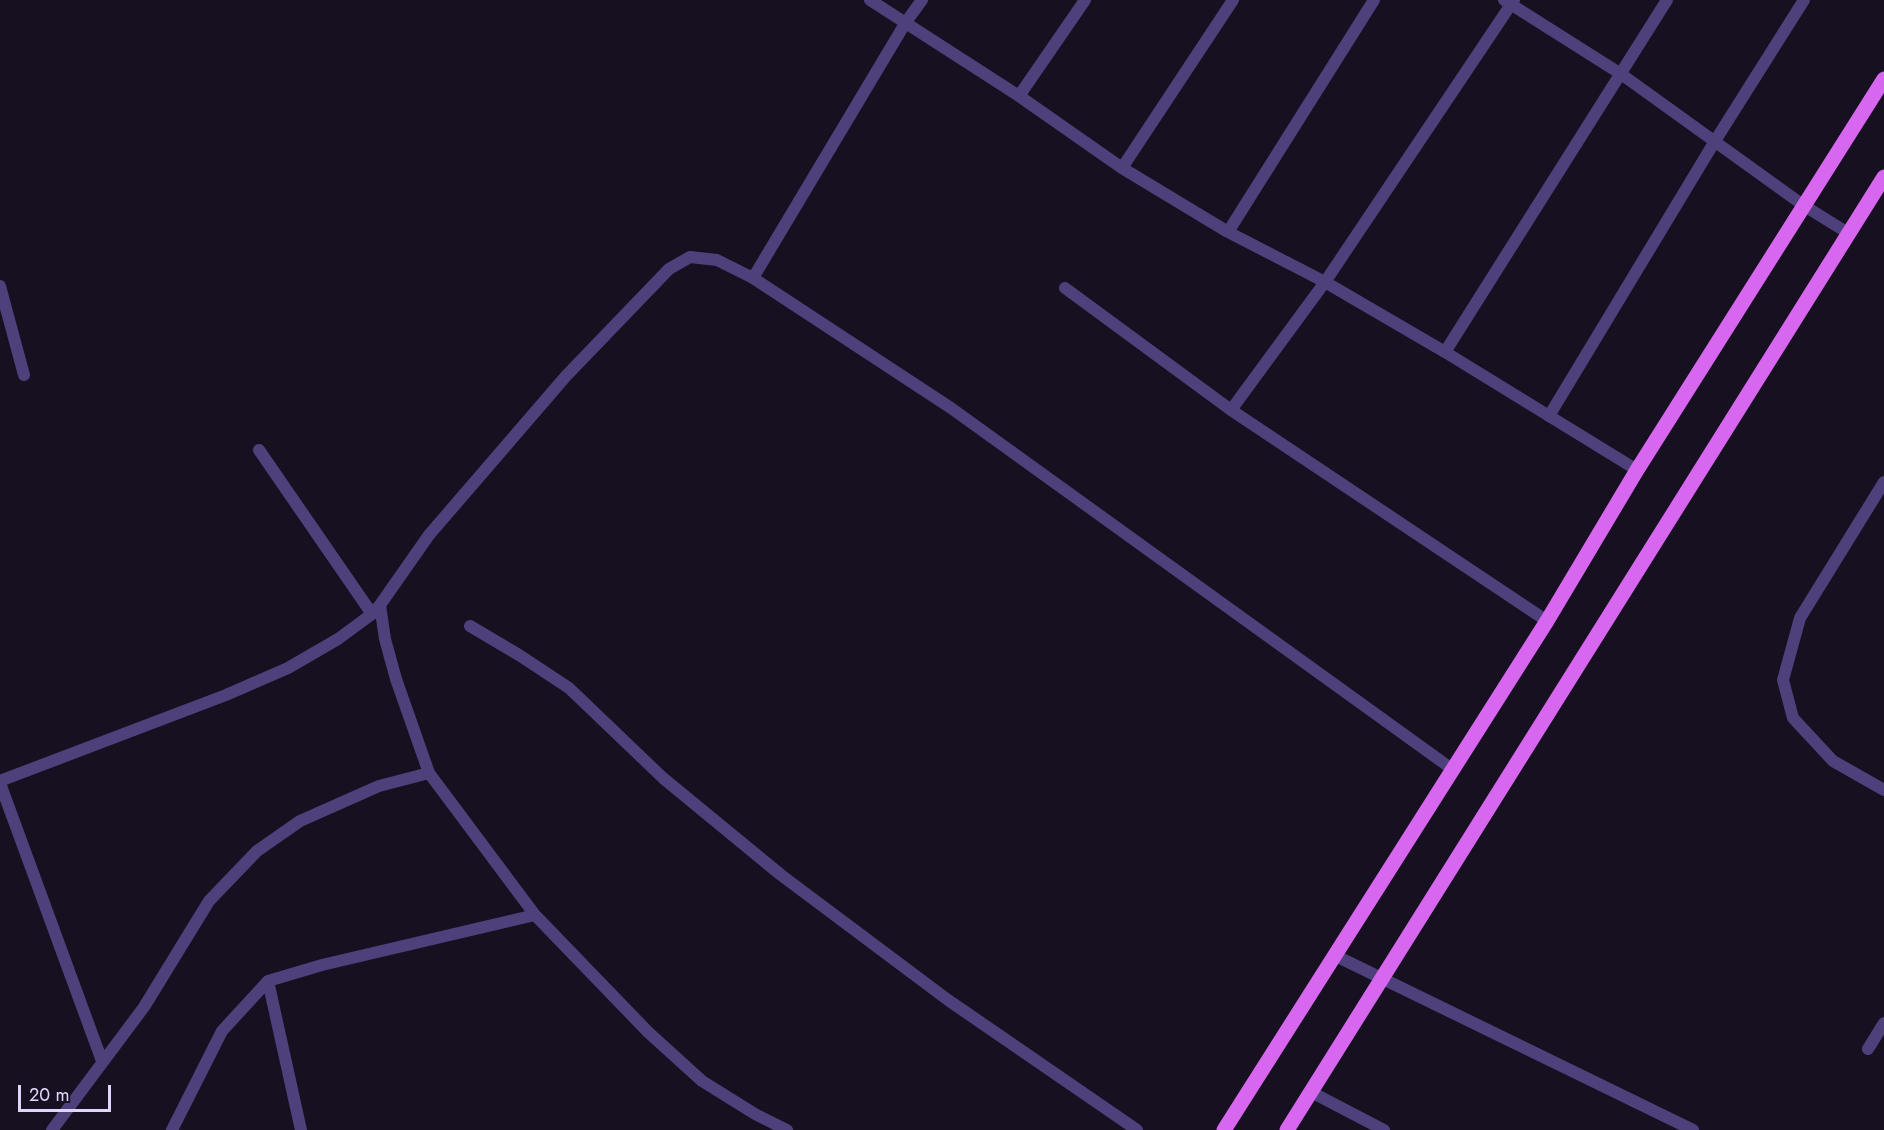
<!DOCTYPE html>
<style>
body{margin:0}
#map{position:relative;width:1884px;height:1130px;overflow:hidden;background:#161021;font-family:Jost,sans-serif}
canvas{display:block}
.scale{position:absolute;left:18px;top:1085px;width:93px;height:27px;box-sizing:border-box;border:3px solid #e0d4fa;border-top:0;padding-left:8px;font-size:18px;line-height:21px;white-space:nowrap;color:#e0d4fa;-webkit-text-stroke:4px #161021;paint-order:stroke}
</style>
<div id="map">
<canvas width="1884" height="1130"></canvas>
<div class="scale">20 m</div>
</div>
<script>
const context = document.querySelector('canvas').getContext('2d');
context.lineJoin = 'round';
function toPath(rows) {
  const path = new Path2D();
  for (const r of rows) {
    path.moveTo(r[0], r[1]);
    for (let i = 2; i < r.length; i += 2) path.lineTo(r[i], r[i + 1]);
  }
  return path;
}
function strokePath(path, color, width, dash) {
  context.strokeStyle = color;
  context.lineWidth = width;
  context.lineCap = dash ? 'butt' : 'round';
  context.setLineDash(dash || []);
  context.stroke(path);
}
const service = toPath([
 [1884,482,1800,618,1783,680,1793,718,1833,761,1884,790],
 [1336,956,1693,1130],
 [1868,1049,1884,1023],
 [1311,1092,1384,1130]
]);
const minor = toPath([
 [870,0,1019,96,1122,168,1228,232,1325,282,1445,352,1637,470],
 [1504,0,1621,74,1803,205,1848,233],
 [1019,96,1085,0],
 [1122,168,1233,0],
 [1228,232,1374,0],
 [753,278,906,22,922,0],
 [0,286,24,375],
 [1065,288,1231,410,1547,621],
 [1445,352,1667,0],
 [1231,410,1325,282,1514,0],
 [1549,416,1715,141,1804,0],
 [259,450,372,614],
 [470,626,519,655,569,688,663,778,781,875,948,1000,1137,1130],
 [0,781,226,695,288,668,338,639,372,614,380,605],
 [0,783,102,1061],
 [268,981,301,1130],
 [52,1130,144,1007,209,901,257,851,300,821,379,786,429,773],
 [172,1130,222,1031,268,981,322,965,535,915],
 [787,1130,755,1114,702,1081,648,1032,535,915,429,773,396,679,385,639,380,605,429,535,566,376,669,269,690,257,717,260,753,278,951,408,1452,769]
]);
const primary = toPath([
 [1224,1130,1547,621,1637,470,1884,79],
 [1287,1130,1884,177]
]);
strokePath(service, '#4e407b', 12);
strokePath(minor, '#4e407b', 12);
strokePath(primary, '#d867ef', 15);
</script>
